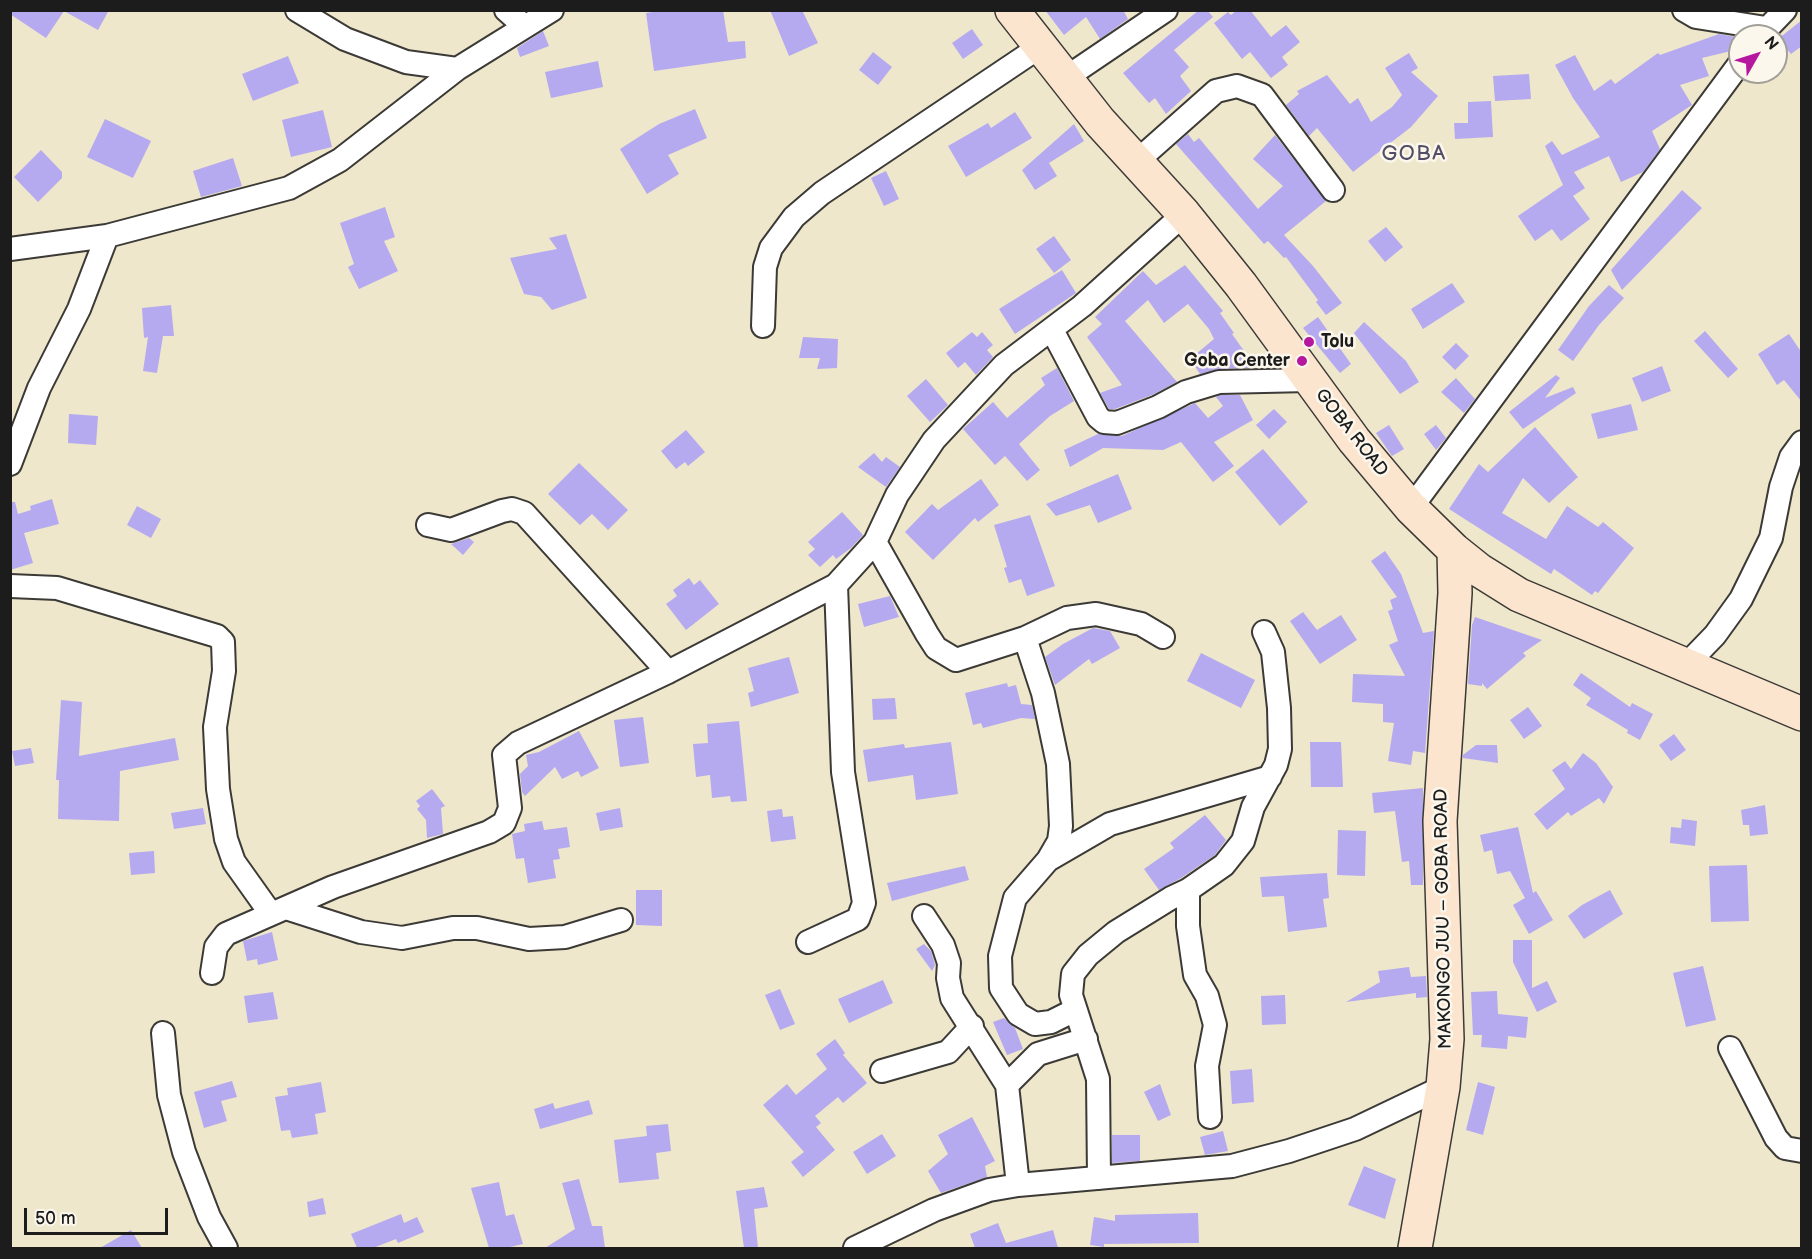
<!DOCTYPE html>
<meta charset="utf-8">
<style>
body{margin:0}
#map{position:relative;width:1812px;height:1259px;overflow:hidden;background:#eee7cb;font-family:"Balsamiq Sans",sans-serif}
canvas{display:block}
.frame{position:absolute;inset:0;border:12px solid #1c1c1c;pointer-events:none}
.north{position:absolute;left:1728px;top:24px;width:60px;height:60px;box-sizing:border-box;background:#fbf7ec;border:2px solid #a29f99;border-radius:50%;rotate:51deg;font-size:16px;font-weight:700;line-height:24px;text-align:center;color:#1c1c1c}
.north::after{content:'';display:block;margin:auto;width:21px;height:27px;background:#b5179e;clip-path:polygon(50% 0,100% 100%,50% 72%,0 100%)}
.scale{position:absolute;left:24px;top:1208px;width:144px;height:27px;box-sizing:border-box;border:3px solid #1c1c1c;border-top:0;padding-left:8px;font-size:18px;line-height:21px;white-space:nowrap;color:#1c1c1c;-webkit-text-stroke:4px #fbf7ec;paint-order:stroke}
</style>
<div id="map">
<canvas width="1812" height="1259"></canvas>
<div class="frame"></div>
<div class="north">N</div>
<div class="scale">50 m</div>
</div>
<script>
const context = document.querySelector('canvas').getContext('2d');
context.lineJoin = 'round';
function paint(path, color) {
  context.fillStyle = color;
  context.fill(path, 'evenodd');
}
function toPath(rows) {
  const path = new Path2D();
  for (const r of rows) {
    path.moveTo(r[0], r[1]);
    for (let i = 2; i < r.length; i += 2) path.lineTo(r[i], r[i + 1]);
  }
  return path;
}
function strokePath(path, color, width, dash) {
  context.strokeStyle = color;
  context.lineWidth = width;
  context.lineCap = dash ? 'butt' : 'round';
  context.setLineDash(dash || []);
  context.stroke(path);
}
function write(font, color, halo, rows, align = 'center') {
  context.font = font + ' "Balsamiq Sans",sans-serif';
  context.lineWidth = 5;
  context.setLineDash([]);
  context.textBaseline = 'middle';
  context.strokeStyle = halo;
  context.fillStyle = color;
  for (const [text, x, y, turn = 0] of rows) {
    context.save();
    context.translate(x, y);
    context.rotate((+turn || 0) * Math.PI / 180);
    context.textAlign = isNaN(turn) ? turn : align;
    if (halo) context.strokeText(text, 0, 0);
    context.fillText(text, 0, 0);
    context.restore();
  }
}
const building = toPath([
 [10,10,109,10,98,30,64,11,46,38,10,14],
 [666,10,723,10,728,42,745,41,746,58,654,71,646,13],
 [770,10,802,10,818,43,789,56],
 [1045,10,1123,10,1128,19,1100,39,1086,17,1064,35],
 [1199,10,1207,10,1213,17,1174,50,1189,67,1180,76,1191,91,1166,114,1155,98,1149,103,1123,73],
 [1237,10,1250,10,1271,37,1286,25,1300,42,1282,57,1288,65,1271,78,1250,52,1242,59,1214,23,1228,12,1231,15],
 [1802,20,1802,46,1791,54,1778,39],
 [972,29,983,45,963,59,952,43],
 [543,31,549,46,520,57,517,48],
 [1719,34,1736,37,1739,49,1702,58,1709,76,1680,85,1692,105,1652,131,1660,149,1643,172,1621,182,1609,156,1574,172,1585,188,1573,196,1590,219,1561,241,1552,229,1535,241,1518,216,1563,185,1545,146,1552,141,1562,155,1600,137,1573,98,1555,65,1575,55,1594,91,1611,79,1615,84,1658,53,1660,55],
 [873,52,892,67,878,85,859,70],
 [1409,53,1418,68,1411,72,1438,96,1411,127,1353,172,1317,128,1309,136,1286,105,1299,94,1297,91,1327,75,1350,104,1358,98,1371,122,1392,107,1402,95,1385,68],
 [288,56,299,83,253,101,242,74],
 [598,61,603,87,551,98,545,72],
 [1529,74,1531,99,1495,101,1493,76],
 [1491,101,1493,137,1455,139,1454,123,1468,123,1468,102],
 [695,109,707,138,668,155,679,174,647,194,620,149,659,124],
 [323,110,332,147,291,157,282,120],
 [1015,112,1032,138,966,177,948,146,988,123,991,128],
 [105,119,151,141,133,178,87,157],
 [1074,124,1084,141,1049,163,1057,176,1035,190,1022,170],
 [1188,134,1194,142,1199,138,1258,209,1283,186,1253,159,1275,135,1326,201,1284,235,1313,266,1342,303,1326,315,1316,302,1318,300,1286,257,1284,258,1268,241,1264,244,1176,144],
 [41,150,62,172,62,178,38,202,14,177],
 [233,158,242,186,201,197,193,171],
 [886,171,899,199,884,206,871,178],
 [1682,190,1702,208,1622,290,1611,270],
 [385,207,395,237,384,241,398,271,359,289,348,267,354,264,340,223],
 [1386,227,1403,247,1385,262,1368,241],
 [566,234,587,298,552,310,541,297,524,294,510,258,557,249,549,238],
 [1054,236,1071,260,1054,273,1036,249],
 [1185,265,1223,311,1220,313,1234,333,1232,334,1254,365,1249,368,1218,369,1200,374,1190,359,1214,339,1209,329,1188,304,1164,323,1148,300,1125,321,1177,382,1152,395,1115,409,1109,409,1100,393,1122,385,1087,337,1102,324,1095,317,1143,271,1156,285],
 [1062,270,1076,293,1015,334,999,309],
 [1452,283,1465,302,1423,329,1411,309],
 [1609,285,1624,298,1599,325,1573,361,1558,350,1589,306],
 [171,305,174,336,163,336,157,373,143,371,148,337,144,338,142,308],
 [1318,317,1351,364,1340,373,1303,328],
 [1364,322,1406,361,1419,382,1400,394,1354,333],
 [1705,331,1738,369,1728,378,1694,341],
 [972,332,977,337,982,332,993,345,987,350,993,357,976,375,965,362,958,368,946,353],
 [1789,334,1802,353,1802,402,1784,380,1777,385,1758,354],
 [803,337,838,339,837,368,817,369,820,358,799,358],
 [1456,343,1469,356,1455,370,1442,357],
 [1662,366,1671,391,1642,402,1632,378],
 [1057,368,1074,401,1050,416,1019,444,1040,470,1027,481,1005,456,995,465,963,429,993,402,1007,418,1045,385,1041,378],
 [1556,375,1560,378,1545,398,1573,387,1576,393,1523,429,1509,412],
 [1456,378,1475,399,1464,413,1441,392],
 [926,379,948,405,930,422,907,396],
 [1221,395,1240,395,1253,420,1214,442,1234,466,1213,482,1181,442,1163,450,1103,448,1070,467,1064,450,1098,434,1122,436,1195,403,1208,418,1223,406,1216,397],
 [1631,404,1638,430,1598,439,1591,414],
 [1274,409,1287,422,1269,439,1256,425],
 [69,414,98,416,96,445,68,443],
 [1389,425,1404,449,1392,456,1376,433],
 [1436,425,1446,438,1436,450,1424,434],
 [1535,427,1578,477,1549,503,1523,478,1502,513,1546,539,1567,506,1598,527,1603,522,1634,548,1598,593,1595,591,1592,595,1554,569,1551,574,1449,509,1479,464,1488,472],
 [686,430,705,452,688,466,685,462,676,469,661,451],
 [1263,449,1308,502,1280,526,1235,472],
 [874,453,882,462,886,457,900,467,886,487,858,467],
 [579,463,628,510,608,530,592,514,580,525,548,494],
 [1118,474,1132,509,1098,523,1090,505,1056,516,1046,504],
 [981,479,999,505,978,522,975,518,933,560,905,532,932,504,938,510],
 [52,499,59,524,24,533,33,563,10,570,10,502,15,502,18,514,31,510,30,506],
 [137,506,161,519,151,538,127,525],
 [842,512,863,535,851,548,836,559,833,555,820,567,808,555,815,549,808,542],
 [1030,515,1055,586,1027,596,1021,579,1009,583,1004,568,1007,567,994,525],
 [469,538,474,542,463,555,451,544],
 [1385,551,1401,574,1423,633,1434,631,1425,753,1413,751,1411,765,1388,761,1394,723,1383,722,1383,704,1352,702,1353,674,1405,676,1389,645,1398,641,1388,611,1393,609,1390,600,1397,597,1371,561],
 [689,578,694,585,700,580,719,604,686,630,666,604,677,596,673,590],
 [890,596,899,617,864,627,858,604],
 [1303,612,1317,630,1341,615,1357,640,1320,664,1290,621],
 [1475,617,1542,640,1523,653,1526,656,1487,689,1482,683,1482,686,1468,684,1472,625],
 [1093,628,1110,631,1120,648,1092,664,1089,659,1055,685,1045,657,1063,644],
 [1201,653,1255,680,1241,708,1187,681],
 [789,657,799,693,751,707,748,693,754,691,748,668],
 [1581,673,1630,707,1632,703,1653,714,1640,740,1627,733,1628,730,1586,705,1591,698,1573,685],
 [1007,683,1008,687,1016,685,1021,704,1032,705,1035,719,1021,718,983,728,981,723,973,725,965,693],
 [895,698,897,719,873,720,872,699],
 [61,700,82,702,79,756,175,738,179,760,120,771,119,821,58,819,59,780,56,780],
 [1528,707,1542,726,1524,739,1510,720],
 [643,717,649,763,620,767,614,720],
 [739,721,747,801,731,802,730,796,712,798,710,775,696,777,693,744,708,743,707,724],
 [579,731,599,768,581,777,578,771,562,779,555,767,525,796,522,792,520,774,528,766,526,755,539,752],
 [1674,734,1686,750,1671,761,1659,745],
 [951,742,958,794,916,800,913,775,868,782,863,750,904,744,905,748],
 [1310,742,1341,742,1343,787,1311,787],
 [1476,745,1497,745,1498,763,1463,758,1463,755],
 [31,748,34,763,15,766,12,751],
 [1583,753,1596,763,1613,787,1604,804,1599,798,1571,816,1568,812,1547,830,1534,814,1565,789,1552,770,1565,761,1571,769],
 [1423,788,1423,885,1411,885,1409,861,1402,862,1395,811,1374,813,1372,793],
 [432,789,445,806,441,808,443,834,427,838,426,820,417,809,420,806,416,801],
 [1765,805,1768,834,1750,836,1749,825,1743,825,1741,810],
 [203,808,206,824,174,829,171,813],
 [620,808,623,827,600,831,596,813],
 [782,809,783,817,793,816,796,839,771,842,767,811],
 [1205,815,1226,840,1215,855,1181,878,1159,890,1144,869,1174,848,1170,843],
 [1682,819,1697,821,1695,846,1670,843,1671,827,1681,828],
 [542,821,544,830,567,827,570,847,558,849,560,859,553,860,556,878,528,883,524,858,516,859,512,834,525,831,524,824],
 [1518,827,1533,893,1536,891,1553,920,1529,934,1513,905,1525,898,1510,871,1497,874,1492,850,1484,852,1480,835],
 [1338,830,1366,831,1365,876,1337,875],
 [154,851,155,873,131,875,129,853],
 [1747,865,1749,921,1711,922,1709,866],
 [965,866,969,880,892,901,887,883],
 [1327,873,1329,898,1323,899,1327,927,1288,932,1284,896,1262,897,1260,877],
 [636,890,662,890,662,926,636,925],
 [1610,890,1623,914,1584,939,1568,916,1582,905],
 [272,932,278,960,258,965,257,959,247,961,243,941],
 [1513,940,1532,940,1532,988,1547,981,1557,1002,1537,1012,1513,962],
 [924,944,931,951,935,965,932,971,916,949],
 [1703,966,1716,1020,1686,1027,1673,973],
 [1409,967,1411,977,1426,976,1427,997,1416,998,1416,993,1346,1002,1380,982,1378,971],
 [883,980,893,1003,849,1023,838,999],
 [780,989,795,1024,780,1030,765,995],
 [1497,991,1498,1014,1528,1017,1526,1038,1508,1036,1507,1049,1481,1047,1482,1035,1473,1035,1471,992],
 [273,992,278,1019,248,1023,244,996],
 [1285,995,1286,1024,1262,1025,1261,996],
 [1004,1018,1015,1028,1023,1049,1007,1055,993,1022],
 [835,1039,845,1053,843,1055,867,1083,843,1103,838,1097,815,1116,821,1123,816,1127,835,1150,803,1177,791,1162,804,1152,763,1105,787,1084,796,1095,827,1069,816,1054],
 [1252,1069,1254,1102,1232,1104,1230,1071],
 [232,1081,237,1097,221,1101,227,1121,204,1128,194,1092],
 [321,1082,326,1112,315,1114,318,1134,292,1138,290,1130,281,1131,275,1097,288,1095,287,1088],
 [1478,1082,1495,1087,1483,1135,1466,1130],
 [1160,1084,1171,1115,1158,1121,1144,1092],
 [589,1100,593,1114,540,1129,534,1109,553,1103,555,1109],
 [972,1117,995,1161,985,1166,987,1177,941,1193,928,1171,948,1154,938,1135],
 [668,1124,671,1151,656,1153,659,1179,619,1183,614,1140,647,1136,646,1126],
 [1223,1131,1228,1151,1205,1155,1200,1137],
 [882,1134,896,1156,867,1174,853,1152],
 [1112,1135,1140,1135,1140,1161,1112,1163],
 [1364,1166,1396,1179,1385,1219,1348,1205],
 [579,1179,592,1226,602,1226,605,1248,545,1248,575,1229,562,1183],
 [499,1182,506,1216,514,1214,523,1244,506,1248,489,1248,471,1188],
 [764,1187,768,1207,754,1209,758,1248,744,1248,736,1191],
 [323,1198,326,1214,309,1217,307,1202],
 [1198,1213,1199,1243,1104,1244,1104,1247,1090,1245,1094,1217,1115,1221,1115,1215],
 [401,1214,404,1223,417,1217,424,1232,398,1243,396,1239,373,1248,357,1248,351,1234],
 [998,1223,1006,1243,1053,1230,1058,1248,975,1248,970,1234],
 [131,1230,142,1248,100,1248]
]);
const street = toPath([
 [297,10,345,39,406,62,457,69],
 [506,10,524,26],
 [1684,10,1696,17,1766,28],
 [1760,36,1785,10],
 [1067,77,1166,10],
 [1136,162,1216,91,1237,86,1262,95,1333,190],
 [10,249,107,236,289,188,340,160,457,69,552,10],
 [763,326,765,267,771,248,794,217,822,193,1041,46],
 [1052,330,1098,417,1104,422,1117,423,1158,407,1186,392,1219,382,1309,380],
 [10,464,39,388,79,309,107,236],
 [1411,508,1740,63],
 [428,525,451,530,502,511,512,509,524,513,668,672],
 [875,542,927,634,936,648,956,660,1025,638,1067,618,1096,614,1141,624,1163,637],
 [10,586,57,588,217,636,223,642,224,671,215,727,218,789,226,839,234,862,271,914],
 [1025,638,1043,693,1058,764,1061,826,1059,841,1048,860],
 [1686,665,1715,635,1741,599,1771,538,1781,487,1791,457,1802,442],
 [286,908,361,932,402,938,453,928,477,928,529,939,565,937,621,920],
 [924,916,943,945,949,963,948,978,952,998,1007,1085,1018,1185],
 [808,942,858,919,864,903,843,772,836,585],
 [212,973,216,947,226,934,333,887,489,832,504,823,510,808,504,755,518,743,668,672,836,585,875,542,897,495,934,440,1004,365,1082,306,1184,214],
 [1075,1010,1051,1022,1035,1024,1018,1014,1001,988,1000,956,1015,898,1048,860,1110,824,1270,777],
 [163,1033,169,1095,184,1152,209,1217,226,1248],
 [1730,1048,1776,1138,1785,1148,1802,1151],
 [882,1071,948,1052,972,1026],
 [1007,1085,1038,1054,1086,1039],
 [1210,1117,1207,1066,1215,1025,1207,996,1195,975,1188,926,1188,890,1224,865,1243,841,1253,807,1276,765,1280,749,1279,708,1273,652,1264,632],
 [1099,1178,1098,1079,1071,995,1073,974,1088,955,1116,932,1171,898,1188,890],
 [855,1248,934,1210,989,1190,1018,1185,1232,1166,1289,1151,1355,1129,1443,1087]
]);
const secondary = toPath([
 [1012,10,1100,122,1184,214,1241,285,1354,440,1411,508,1454,550,1479,570,1519,595,1802,714],
 [1415,1248,1443,1087,1447,1039,1440,821,1455,593,1454,550]
]);
const markers = [
 [1309,342,6,"#b5179e"],
 [1302,361,6,"#b5179e"]
];
const poiNames = [
 ["Tolu",1321,342],
 ["Goba Center",1290,361,"right"]
];
const streetNames = [
 ["GOBA ROAD",1351,433,52],
 ["MAKONGO JUU – GOBA ROAD",1444,919,-91]
];
const quarterNames = [
 ["GOBA",1414,155]
];
paint(building, '#b5aaef');
strokePath(street, '#3c3a36', 26);
strokePath(secondary, '#3c3a36', 36);
strokePath(street, '#fff', 22);
strokePath(secondary, '#fce5cf', 33);
for (const [x, y, r, color] of markers) {
  const dot = new Path2D();
  dot.arc(x, y, r, 0, 2 * Math.PI);
  context.fillStyle = color;
  context.fill(dot);
  strokePath(dot, '#fbf7ec', 2);
}
write('bold 18px', '#1c1c1c', '#fbf7ec', poiNames, 'left');
write('18px', '#1c1c1c', '#fbf7ec', streetNames);
context.letterSpacing = '1.5px';
write('21px', '#524e66', '#fbf7ec', quarterNames);
context.letterSpacing = '0px';
</script>
